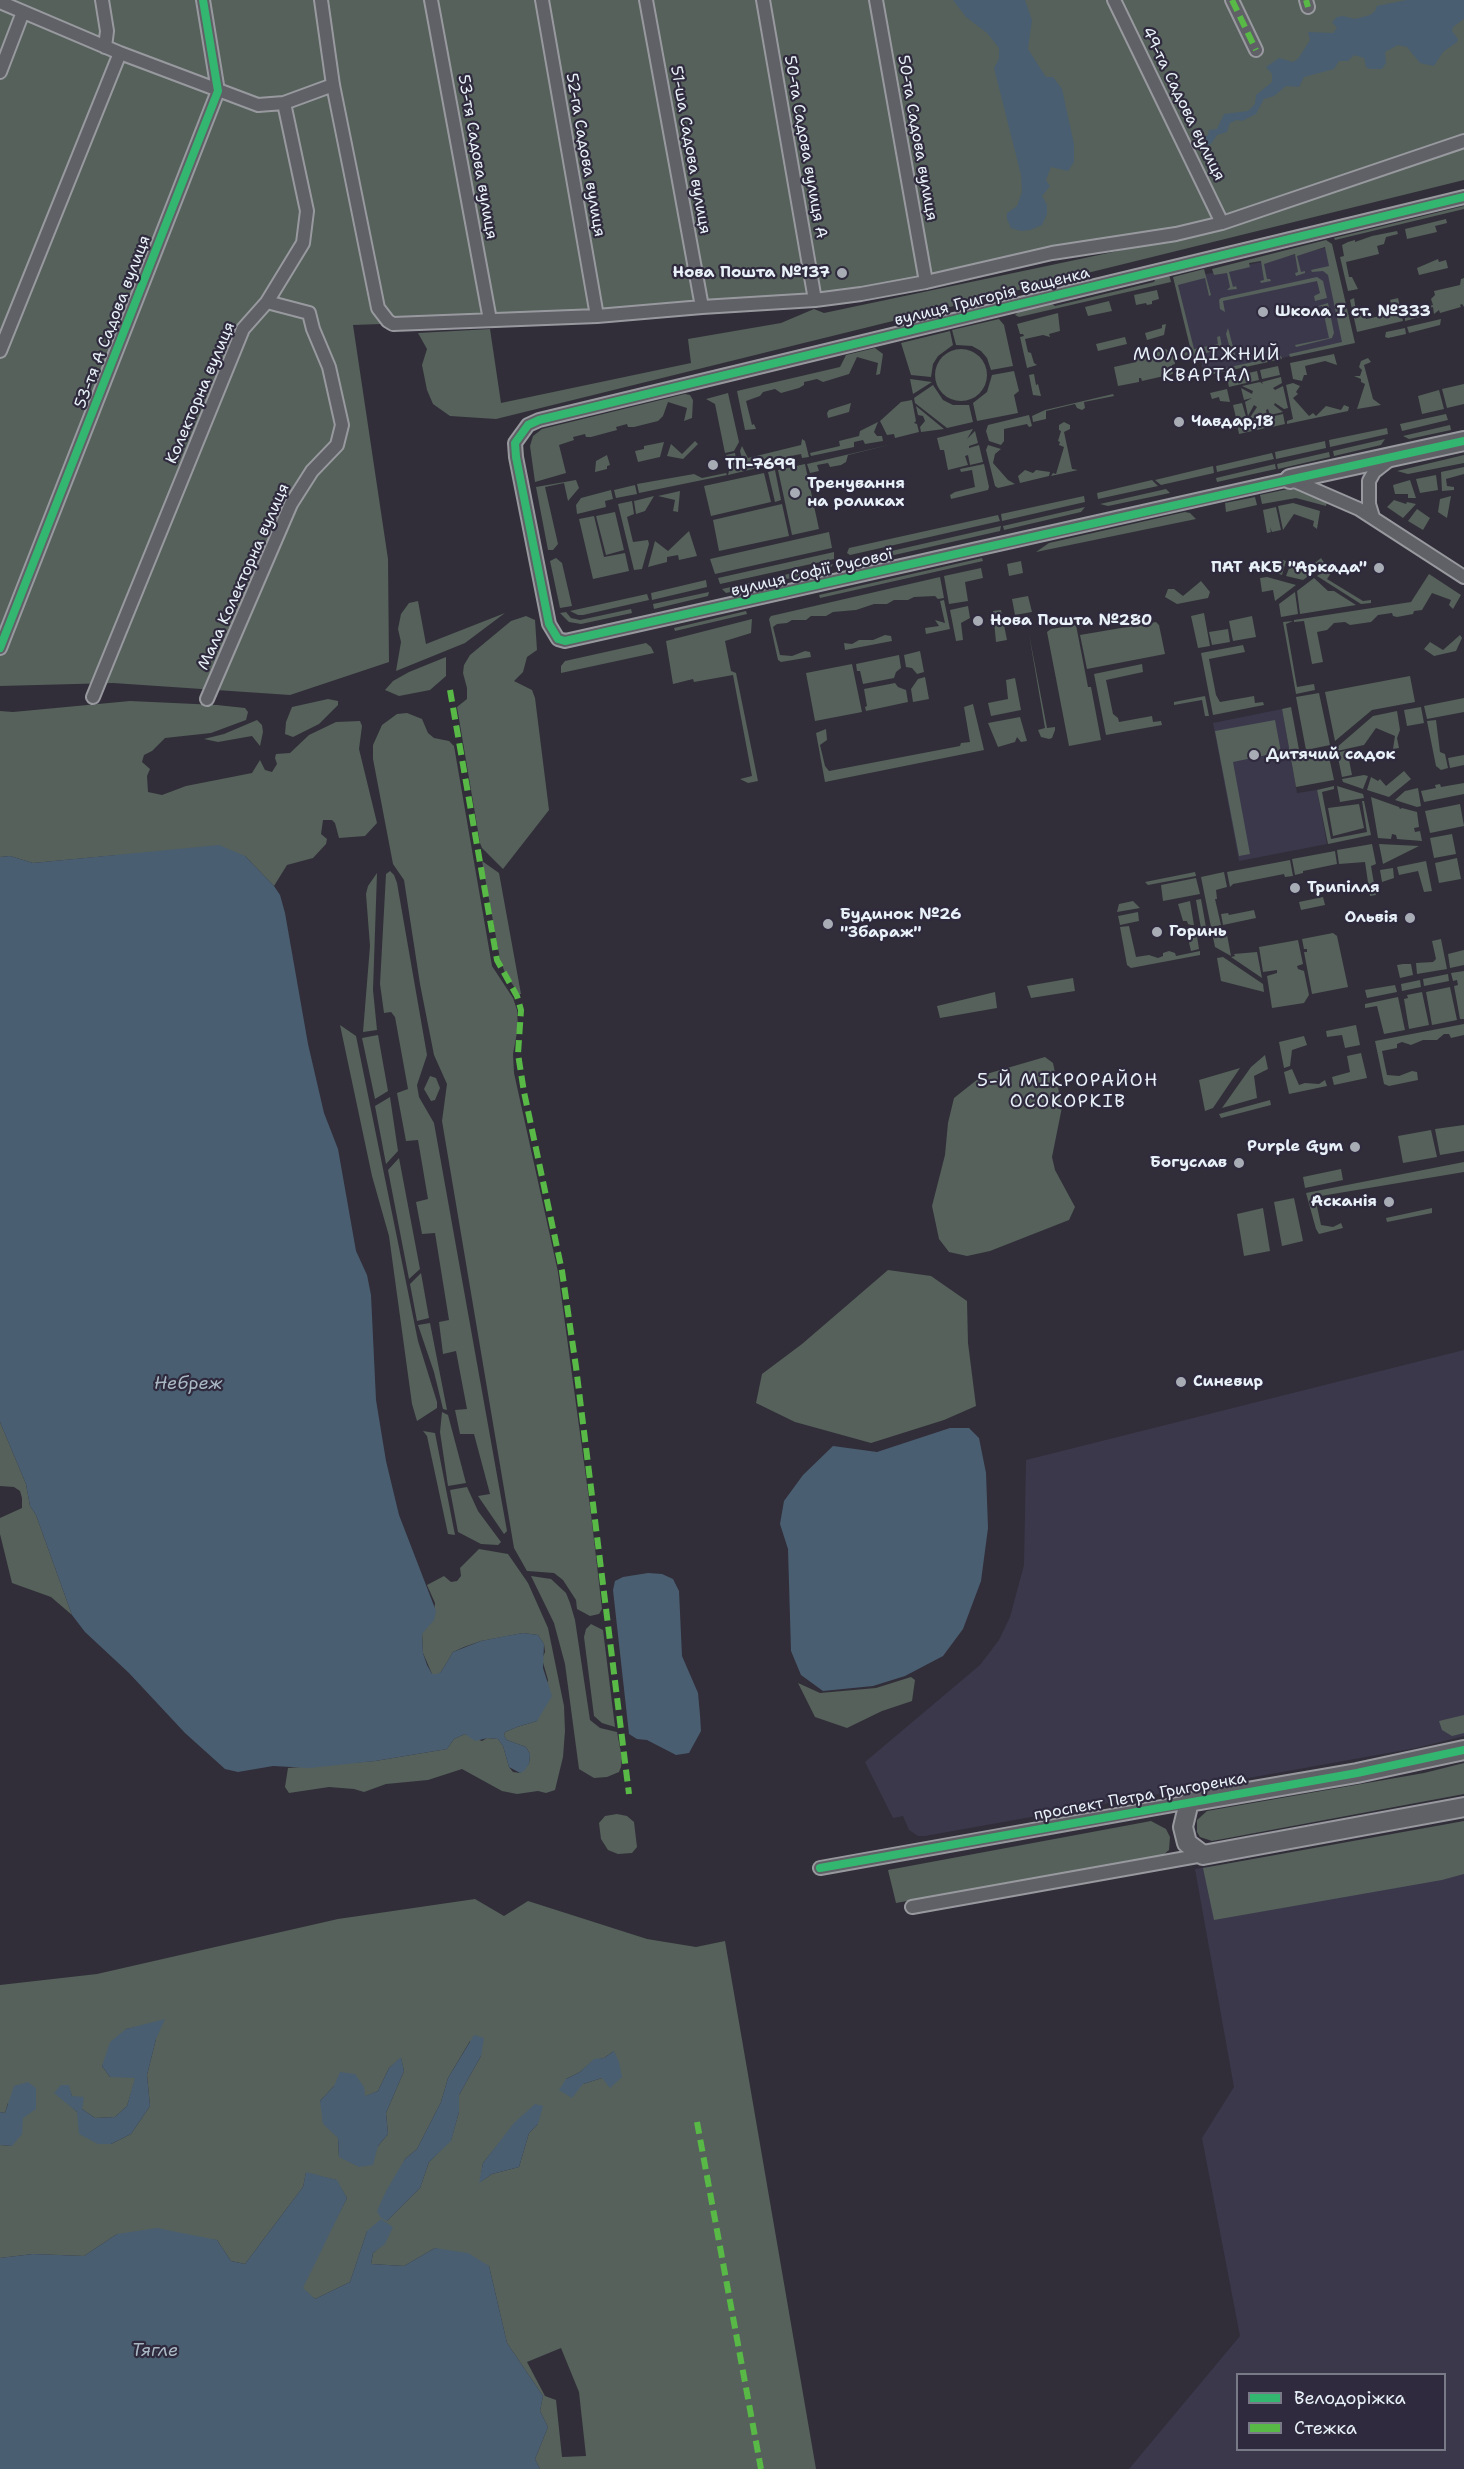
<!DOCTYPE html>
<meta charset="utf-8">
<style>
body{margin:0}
#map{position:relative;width:1464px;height:2469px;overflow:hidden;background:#312e39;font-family:"Shantell Sans",sans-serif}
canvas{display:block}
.legend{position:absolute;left:1236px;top:2373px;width:210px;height:78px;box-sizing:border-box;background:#2f2a3d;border:2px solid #797a88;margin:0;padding:8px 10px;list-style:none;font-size:18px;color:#e8f1f8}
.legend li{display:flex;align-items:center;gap:12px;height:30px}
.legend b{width:30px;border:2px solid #797a88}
</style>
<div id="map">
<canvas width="1464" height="2469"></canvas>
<ul class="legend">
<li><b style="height:8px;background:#33b770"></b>Велодоріжка</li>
<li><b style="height:8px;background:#58b947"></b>Стежка</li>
</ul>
</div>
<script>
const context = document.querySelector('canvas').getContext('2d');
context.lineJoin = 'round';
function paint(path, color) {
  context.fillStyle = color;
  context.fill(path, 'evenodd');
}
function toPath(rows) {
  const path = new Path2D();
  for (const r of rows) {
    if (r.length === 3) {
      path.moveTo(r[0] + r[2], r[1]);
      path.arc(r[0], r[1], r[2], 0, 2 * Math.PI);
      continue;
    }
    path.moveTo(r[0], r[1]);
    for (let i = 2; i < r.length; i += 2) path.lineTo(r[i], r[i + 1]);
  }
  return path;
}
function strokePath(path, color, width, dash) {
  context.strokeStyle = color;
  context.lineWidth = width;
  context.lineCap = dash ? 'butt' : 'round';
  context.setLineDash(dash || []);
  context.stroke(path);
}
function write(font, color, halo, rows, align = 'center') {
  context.font = font + ' "Shantell Sans",sans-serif';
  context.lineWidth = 4.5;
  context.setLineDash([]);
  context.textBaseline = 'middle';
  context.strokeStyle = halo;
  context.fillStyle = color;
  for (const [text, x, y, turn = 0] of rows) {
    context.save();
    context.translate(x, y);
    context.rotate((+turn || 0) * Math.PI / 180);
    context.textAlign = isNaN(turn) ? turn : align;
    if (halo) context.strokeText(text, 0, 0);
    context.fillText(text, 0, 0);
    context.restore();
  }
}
const built = toPath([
 [1329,247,1350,343,1228,370,1209,373,1203,370,1198,349,1192,349,1175,281],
 [1282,709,1297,793,1317,790,1327,844,1239,861,1213,723],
 [1464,1350,1464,1736,1416,1748,925,1836,918,1836,909,1830,903,1816,893,1818,865,1762,980,1665,999,1640,1010,1617,1024,1565,1026,1460],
 [1464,1821,1464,2469,1129,2469,1240,2336,1202,2138,1234,2087,1195,1869,1352,1843],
 [1238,2374,1444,2374,1444,2450,1238,2450]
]);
const green = toPath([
 [0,0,1464,0,1464,137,1218,220,1176,230,1052,250,815,297,493,320,353,325,388,559,389,662,290,695,113,683,0,686],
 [1464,145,1464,180,496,419,450,416,433,404,427,390,422,365,427,349,418,333,490,329,501,403,691,363,688,339,781,323,814,309,824,313,1222,229],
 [1464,206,1464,209,1335,240,1334,238],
 [1446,219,1447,223,1435,226,1437,232,1407,239,1405,229],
 [1397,231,1398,234,1386,237,1384,244,1377,246,1379,254,1346,262,1349,277,1352,277,1358,289,1348,291,1340,257,1344,256,1342,245,1348,242,1355,240,1355,242,1372,236],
 [1326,240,1332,244,1355,343,1290,357,1289,354,1342,342,1328,275,1323,271,1312,272,1311,270,1329,266,1325,247,1297,256,1301,272,1305,271,1305,273,1296,276,1295,273,1298,272,1295,254,1264,264,1267,279,1270,279,1271,281,1261,283,1260,281,1264,280,1261,261,1249,263,1250,267,1229,272,1233,287,1236,286,1237,289,1227,290,1230,287,1227,273,1214,275,1212,269],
 [1438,259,1439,262,1446,260,1448,268,1419,275,1417,268],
 [1204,269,1211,295,1209,296,1205,278,1178,285,1194,349,1218,344,1217,337,1220,336,1222,347,1221,349,1199,355,1199,358,1193,359,1192,354,1177,358,1176,355,1191,351,1173,277],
 [1169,274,1171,282,1019,317,1015,315,1020,310,1051,303,1055,306,1154,282,1156,278],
 [1317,277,1323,281,1327,298,1315,301,1314,296,1320,293,1317,281,1223,301,1225,312,1220,309,1219,300,1221,298],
 [1464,278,1464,307,1462,304,1460,305,1461,307,1440,313,1439,310,1434,314,1433,307,1423,310,1424,316,1405,321,1405,318,1415,316,1414,310,1433,305,1431,299,1435,295,1434,291,1460,285,1461,279],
 [1157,290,1159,299,1152,301,1152,304,1147,305,1146,303,1136,305,1134,295],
 [1354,298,1356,311,1363,310,1366,319,1390,314,1389,308,1392,307,1390,300,1398,298,1403,321,1357,332,1350,300],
 [1109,301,1112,311,1088,316,1085,307],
 [1328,303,1334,333,1332,338,1296,347,1295,345,1329,338,1322,306,1315,307],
 [1058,313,1060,331,1049,334,1050,337,1043,335,1025,339,1028,352,1031,353,1034,363,1037,365,1027,368,1020,337,1024,336,1023,334,1020,334,1017,324],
 [999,319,1004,325,1013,366,991,370,987,358,981,351,972,346,956,345,952,330],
 [1441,319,1440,325,1409,333,1407,327],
 [1166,324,1164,335,1147,340,1145,333,1162,328,1162,325],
 [1228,328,1236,358,1269,351,1269,352,1235,359,1232,356,1226,334],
 [1405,328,1406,334,1388,338,1385,337,1386,332],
 [950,331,953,345,938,356,933,364,931,377,911,375,901,343],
 [1125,337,1127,344,1098,351,1096,344],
 [875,348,883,354,880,374,876,375,878,363,857,357,849,374,823,382,817,379,804,382,804,385,799,388,781,393,775,389,763,392,760,396,746,401,752,425,754,424,756,429,745,430,737,391,840,367,846,355],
 [961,375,26],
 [1166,349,1174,355,1175,364,1172,365,1173,374,1142,381,1141,378,1139,378,1139,382,1118,386,1114,367,1136,362,1136,357],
 [1334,354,1337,365,1325,361,1305,366,1307,375,1304,375,1302,381,1293,379,1290,363],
 [1281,356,1282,359,1209,375,1211,371],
 [1368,358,1371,362,1364,365,1373,399,1381,405,1357,409,1365,384,1361,382,1361,379,1354,376,1360,376,1362,370,1359,367,1361,361],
 [1278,366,1280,375,1262,379,1260,370],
 [1014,371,1019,391,1014,395,1018,413,977,421,973,403,987,392,992,375],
 [1257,371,1259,380,1229,387,1227,378],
 [1034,374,1036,385,1038,384,1041,396,1033,395,1029,375],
 [1281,377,1282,383,1273,388,1275,390,1283,386,1288,408,1284,409,1275,403,1274,405,1283,412,1270,415,1268,409,1266,410,1267,415,1249,419,1257,407,1254,405,1248,416,1245,402,1252,398,1244,400,1241,388,1252,394,1253,391,1242,386,1260,382,1263,384,1262,382],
 [910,379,932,382,913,394],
 [1293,383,1300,386,1296,392,1298,394,1293,398,1309,416,1313,413,1316,416,1326,406,1341,410,1344,405,1349,407,1348,411,1287,424,1287,421,1293,419,1286,385],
 [1464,384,1464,404,1447,408,1442,389],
 [933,385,943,400,953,405,969,405,973,422,947,428,915,403,914,398],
 [1227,389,1230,402,1220,401,1219,397,1212,399,1210,393],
 [1439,390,1444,409,1422,414,1418,396],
 [728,393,739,442,734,451,725,453,715,404,706,399],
 [685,394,690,395,693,400,692,418,684,421,687,408,668,402,663,416,658,421,634,427,628,427,627,424,616,427,617,430,591,437,586,437,585,434,573,437,574,440,559,445,566,473,535,482,530,446,533,436,542,429],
 [1113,394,1114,396,1084,402,1085,408,1082,410,1077,408,1075,404,1046,411,1046,419,1033,422,1032,416,1045,410],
 [912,400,916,421,914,423,917,424,919,432,895,438,894,434,887,435,880,421,901,402],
 [851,403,849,412,828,418,827,413,829,410],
 [1242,403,1247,420,1237,422,1233,405],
 [916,406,944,429,921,432,920,427,925,421,923,416,918,415],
 [1283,414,1285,424,1272,427,1270,417],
 [1446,414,1448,420,1402,431,1400,424],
 [1029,415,1032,426,1029,427,1027,424,1004,429,1004,441,1001,445,989,441,986,431,988,425],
 [1268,417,1270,427,1239,434,1237,424],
 [878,422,874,432,877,436,882,436,883,441,865,444,863,440,854,442,854,447,811,456,810,453,840,446,839,441,859,436,860,431],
 [1064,422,1070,425,1070,429,1064,432,1072,469,1078,470,1051,476,1053,473,1056,474,1064,447,1059,445,1060,442,1058,441,1061,431,1059,430,1059,425],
 [1450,425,1451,430,1409,439,1403,436],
 [1387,428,1388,434,1330,447,1329,440],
 [973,429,967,439,975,431,978,443,969,446,969,448,979,445,983,462,970,465,968,455,965,456,968,465,948,470,944,450,940,450,937,438],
 [802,439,805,441,809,457,802,458,801,454,791,456,792,460,784,462,783,458,773,460,774,464,728,475,729,471,726,455,735,453,737,464,743,463,740,451,742,446,748,458,801,445],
 [1385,439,1381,445,1334,456,1333,451],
 [695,441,698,444,683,459,667,456,671,444,682,454],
 [1325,441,1326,448,1276,459,1275,452],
 [664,442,660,457,638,462,635,451,644,449,644,446],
 [893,444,848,455,846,462,841,465,830,467,828,463,817,465,819,471,810,473,807,464],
 [988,445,1001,449,995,454,993,463,1008,480,1015,484,998,488,995,486,986,450],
 [1329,452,1330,457,1278,469,1277,464],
 [1272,453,1274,459,1217,472,1216,466],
 [607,455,610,465,607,466,607,469,595,472,596,461],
 [1464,455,1464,463,1408,474,1397,471],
 [805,464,819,529,792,535,778,470],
 [984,464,989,487,988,490,951,499,950,495,955,492,975,487,972,470,961,472,960,469],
 [1275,464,1276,469,1217,482,1216,478],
 [1213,466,1214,473,1161,485,1155,480],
 [1464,467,1464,474,1446,479,1447,486,1454,487,1454,490,1442,491,1441,472],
 [775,470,781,500,775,502,768,472],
 [1025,470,1033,473,1036,470,1050,472,1049,476,1020,483,1018,476],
 [726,473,727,475,639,493,637,484,694,474,702,478],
 [764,473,771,502,711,516,704,486],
 [1436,475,1438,490,1420,493,1416,479],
 [576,480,579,488,568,501,564,483,545,487,558,544,553,550,548,550,536,487],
 [1152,480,1158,486,1098,499,1097,493],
 [1410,480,1416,498,1408,498,1408,494,1395,494,1393,485],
 [635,485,637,494,616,498,614,490],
 [1166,489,1170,493,1108,506,1100,504],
 [1288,489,1313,492,1328,498,1326,506,1296,498,1262,504,1260,495],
 [611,490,613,499,605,501,606,507,577,514,576,505,581,498],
 [680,491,678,512,673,511,675,500,658,496],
 [654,496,645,511,636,514,634,501],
 [1084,496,1085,502,1002,521,1001,514],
 [1451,496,1447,518,1438,512,1440,499],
 [1255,497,1257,505,1226,512,1225,503],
 [1394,500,1406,504,1407,502,1416,504,1403,518,1387,507],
 [632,501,634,514,627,517,633,542,648,540,649,544,642,569,634,570,618,504],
 [1293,503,1320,511,1317,529,1313,526,1314,521,1294,514,1283,530,1278,506],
 [782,504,789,536,719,551,713,520],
 [1085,507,1081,512,1004,530,1003,526],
 [1276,507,1281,530,1272,532,1270,527,1271,532,1267,533,1263,510],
 [1417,509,1430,518,1423,530,1408,521],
 [615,512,624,550,606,555,596,516],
 [1185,512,1190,513,1196,519,1036,552,1049,543],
 [998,515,1000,521,850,555,847,553,849,548],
 [594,516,604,557,625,553,629,571,593,579,579,519],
 [1001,526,1000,531,859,563,852,560],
 [689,531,697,556,679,560,678,555,667,557,667,562,648,567,655,541,668,551],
 [829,532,832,548,715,574,710,559],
 [834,552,834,559,720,584,718,578],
 [556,558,562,563,572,606,560,608,550,561],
 [982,558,983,561,820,598,819,595],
 [1321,558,1325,564,1303,580,1286,576,1291,563,1296,563,1305,571],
 [1283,560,1286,561,1282,575,1273,572,1272,563],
 [1021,561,1023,573,1009,576,1007,564],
 [833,564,830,569,726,593,722,589],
 [1333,564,1336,566,1327,579,1363,601,1371,600,1371,603,1361,604,1317,576],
 [981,568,983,578,965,582,968,601,949,604,944,576],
 [1429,574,1461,595,1453,609,1449,605,1451,600,1432,593,1422,610,1414,611,1413,614,1397,617,1393,616,1392,613,1378,615,1371,622,1350,625,1345,622,1334,623,1327,630,1317,632,1323,662,1312,664,1304,621,1294,622,1294,620,1411,602],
 [940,577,944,598,938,599,935,596,914,597,908,600,894,600,887,604,874,604,856,610,833,612,826,616,811,616,806,620,792,620,787,623,777,624,773,627,780,655,792,656,805,651,810,652,811,657,781,662,778,660,769,619,771,616],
 [1267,577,1296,585,1275,601,1273,590,1262,592,1260,578],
 [1314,578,1328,591,1334,591,1356,605,1300,614,1297,591],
 [706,580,707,587,652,600,651,593],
 [1201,581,1210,592,1208,598,1177,604,1165,597,1168,589,1174,589,1183,596],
 [709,592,708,596,654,609,653,604],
 [1295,592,1298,614,1281,617,1279,604],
 [647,594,649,600,583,615,578,615,570,611],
 [1028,596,1032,612,1015,615,1012,599],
 [944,600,950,629,926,634,925,628,939,626,935,620,945,623,940,601],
 [418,601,426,644,505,613,465,643,396,671,401,642,398,629,401,614,409,603],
 [968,606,970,618,961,623,963,640,956,641,950,610],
 [631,609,632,613,581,624,569,622,560,613,566,612,571,618,580,620],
 [1001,610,1007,640,996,642,993,611],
 [746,611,747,614,675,631,674,628],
 [1204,613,1210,646,1198,648,1191,616],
 [526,616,535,620,537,650,527,657,523,672,514,681,532,690,535,698,549,810,503,869,482,848,480,843,457,707,467,699,467,688,463,673,464,665,470,655,511,621],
 [1252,616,1256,637,1233,641,1229,621],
 [752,619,751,633,725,641,731,671,736,673,758,781,748,783,740,779,752,776,733,675,694,682,693,679,673,684,666,641],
 [1293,621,1286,624,1297,687,1314,684,1315,690,1296,694,1283,622],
 [1156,622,1159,625,1165,654,1087,669,1080,635],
 [1076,625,1088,687,1091,687,1101,740,1069,746,1047,632,1051,629],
 [1228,629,1230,642,1212,645,1209,632],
 [1029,634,1047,728,1055,727,1055,730,1052,738,1049,739,1041,737,1038,730,1045,728],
 [885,635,891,636,892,641,845,650,844,643,852,644,859,640,873,640],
 [1460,635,1462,638,1456,651,1434,656,1424,649,1430,642,1443,650],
 [646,643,651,647,654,653,561,673,561,666,565,661],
 [1243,645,1245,652,1209,659,1216,695,1220,702,1254,696,1255,703,1263,702,1264,705,1213,715,1201,653],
 [920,651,924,672,917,674,912,668,906,667,904,655],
 [899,655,901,668,896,672,894,678,863,684,860,671,857,671,856,664],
 [446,657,446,676,430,690,399,696,385,690,393,681,409,672],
 [852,664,862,712,815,721,806,673],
 [1142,664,1143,672,1106,680,1113,714,1118,718,1119,722,1152,716,1153,722,1161,721,1162,725,1106,735,1094,674],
 [1410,676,1415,702,1372,710,1335,741,1325,692],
 [925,677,929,699,913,702,911,689,918,679],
 [1015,678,1021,710,991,716,988,703,1008,699,1006,680],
 [895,683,898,687,906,690,908,702,866,711,865,707,867,706,864,689],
 [1319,693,1330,745,1306,750,1296,697],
 [1205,696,1209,716,1205,716,1202,700,1174,705,1174,702],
 [1464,698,1464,712,1427,719,1424,706],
 [328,699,338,701,338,705,319,724,293,737,285,734,286,722,292,707],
 [130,701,217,705,245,708,248,712,246,720,211,733,165,738,152,751,144,755,142,762,150,769,147,776,148,792,162,795,186,786,252,773,260,760,265,770,272,772,277,764,275,758,276,754,290,753,309,735,336,722,360,721,362,726,359,749,377,823,365,836,339,838,335,823,332,820,323,820,321,834,327,839,326,844,313,858,287,865,274,886,245,856,118,855,33,863,10,856,0,857,0,711,13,712],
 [973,704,984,750,825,782,816,733,826,729,827,740,820,745,825,766,829,771,960,746,961,743,970,742,964,707],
 [1291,707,1300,755,1321,752,1323,758,1329,757,1334,780,1296,787,1282,709],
 [1421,707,1424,723,1407,726,1404,710],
 [1397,711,1400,730,1397,738,1399,748,1393,749,1395,736,1376,728,1364,745,1337,751,1336,748,1373,716],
 [407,713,422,719,428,733,434,738,449,741,454,746,492,966,513,998,517,1010,518,1027,513,1054,514,1073,558,1272,591,1514,602,1609,599,1614,590,1616,577,1609,576,1600,563,1580,554,1573,527,1571,514,1548,442,1121,447,1084,434,1055,420,984,404,880,393,864,373,759,373,745,382,725,397,714],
 [1020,717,1027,741,1021,742,1017,737,1015,742,998,747,988,723],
 [257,720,262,725,263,732,260,746,252,736,218,742,204,739,224,734],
 [1275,720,1281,752,1233,762,1250,854,1239,856,1215,731],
 [1436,720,1440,752,1445,754,1448,768,1441,770,1436,766,1427,721],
 [1347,750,1352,775,1342,777,1337,753],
 [1464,755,1464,765,1450,768,1448,758],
 [1404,771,1411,779,1389,797,1367,790,1371,777,1378,781,1380,779,1386,786],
 [1364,775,1368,776,1363,789,1343,782,1342,779],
 [1464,783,1464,794,1424,802,1421,791,1436,788,1435,785,1440,784,1441,787],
 [1334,786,1334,789,1322,792,1331,839,1367,832,1362,801,1364,801,1371,835,1328,844,1317,790],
 [1337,786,1363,794,1364,798,1340,802],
 [1418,788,1421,806,1417,807,1395,800,1405,791],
 [1371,797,1399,807,1400,809,1402,808,1417,812,1419,827,1414,828,1415,832,1420,831,1422,841,1397,839,1396,835,1392,834,1391,839,1378,838],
 [1359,804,1364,828,1333,836,1328,808],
 [1460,804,1464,826,1430,833,1425,811],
 [1452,834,1456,854,1434,858,1430,838],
 [1372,844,1376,864,1371,866,1376,895,1370,896,1365,862,1339,864,1337,850],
 [1379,844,1419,846,1383,864],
 [1335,851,1337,864,1303,871,1303,873,1295,875,1292,859],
 [1457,858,1461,879,1439,883,1435,863],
 [1290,860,1293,876,1285,877,1284,874,1233,884,1230,887,1227,872],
 [482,861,499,873,521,994,519,994,505,973,500,959],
 [1426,861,1432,891,1424,892,1418,871,1399,875,1397,867],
 [1393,868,1394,878,1382,882,1380,870],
 [390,871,394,875,397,883,427,1055,417,1085,419,1097,434,1123,507,1531,504,1534,478,1496,490,1494,474,1434,460,1434,455,1410,467,1409,456,1351,443,1354,439,1322,449,1320,435,1233,422,1234,416,1202,428,1199,418,1140,406,1141,397,1093,408,1089,395,1017,391,1012,384,1013,380,984,386,874],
 [1195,872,1196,876,1148,885,1145,882],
 [1224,872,1227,887,1216,890,1217,899,1215,899,1221,925,1211,927,1201,877],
 [377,873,373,990,377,1030,363,1032,370,946,366,894,368,886],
 [1196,878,1200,894,1163,901,1161,885],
 [1323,897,1325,905,1301,910,1299,902],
 [1201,899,1207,933,1202,934,1196,900],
 [1133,901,1140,908,1117,912,1119,904],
 [1190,901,1194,925,1191,925,1188,924,1187,921,1183,921,1178,904],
 [1254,910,1256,918,1223,925,1221,914,1228,913,1229,915],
 [1138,912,1139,921,1120,925,1118,916],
 [1129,926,1136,957,1149,955,1158,958,1163,956,1163,953,1169,951,1175,953,1176,956,1200,951,1200,955,1131,968,1127,965,1120,927],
 [1226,929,1231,956,1215,947,1212,932],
 [1196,930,1199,949,1191,951,1187,934],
 [1333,933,1337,936,1348,987,1312,994,1304,952,1307,952,1307,949,1304,949,1302,939],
 [1441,939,1447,969,1417,974,1416,963,1433,962,1436,959,1432,941],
 [1298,940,1303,964,1297,966,1298,969,1304,971,1309,995,1304,1003,1272,1008,1267,976,1277,973,1277,970,1263,972,1259,947],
 [1464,950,1464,965,1450,968,1448,954],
 [1257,952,1262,978,1231,957,1235,956,1234,954],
 [1223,957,1263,984,1264,992,1221,981,1217,958],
 [1403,964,1411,964,1413,975,1400,978,1397,965],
 [1464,971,1464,1019,1460,1019,1454,986,1458,985,1457,980,1453,981,1451,973],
 [1448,974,1449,981,1424,986,1423,979],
 [1073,978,1075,991,1031,998,1027,986],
 [1420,980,1421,987,1402,991,1401,984],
 [1395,985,1397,992,1367,998,1365,990],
 [1450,987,1457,1020,1432,1025,1426,992],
 [995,992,997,1008,940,1018,937,1006],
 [1422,992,1429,1025,1409,1029,1404,999,1408,998,1407,995],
 [1398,997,1405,1030,1384,1034,1377,1006,1365,1008,1365,1004],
 [1464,1024,1464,1035,1451,1038,1449,1034,1444,1034,1437,1040,1423,1040,1411,1045,1402,1042,1397,1044,1397,1048,1382,1051,1387,1075,1399,1076,1412,1071,1417,1072,1418,1080,1389,1086,1384,1084,1375,1041],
 [340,1025,356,1036,418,1341,437,1402,437,1408,417,1421,412,1404,389,1236,372,1176],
 [1356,1025,1360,1045,1345,1048,1342,1035,1327,1037,1326,1031],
 [378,1035,388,1091,375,1099,362,1038],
 [1304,1036,1307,1045,1292,1050,1290,1066,1284,1068,1279,1042],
 [1361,1053,1367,1078,1334,1085,1332,1077,1350,1072,1347,1056],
 [1265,1055,1268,1069,1254,1076,1257,1098,1222,1108,1251,1067],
 [1045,1057,1053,1063,1062,1107,1052,1157,1055,1170,1075,1207,1069,1220,990,1251,967,1256,949,1252,939,1239,932,1206,945,1155,948,1123,954,1098,983,1075],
 [1240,1068,1213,1108,1205,1111,1199,1080],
 [1292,1069,1299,1085,1305,1083,1319,1084,1325,1080,1327,1086,1289,1094,1284,1072],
 [430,1076,436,1078,440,1088,435,1100,431,1101,424,1089],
 [390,1097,398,1151,386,1164,375,1106],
 [1270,1100,1271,1105,1221,1118,1219,1114],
 [1464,1125,1464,1151,1440,1155,1435,1129],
 [1431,1130,1437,1157,1403,1163,1398,1136],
 [399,1158,420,1269,409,1279,388,1170],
 [1464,1162,1464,1172,1315,1197,1321,1225,1333,1227,1341,1223,1343,1228,1319,1234,1316,1229,1306,1193],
 [1341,1169,1343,1180,1305,1188,1303,1177],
 [1294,1198,1303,1241,1282,1246,1274,1202],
 [1263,1208,1270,1251,1244,1256,1237,1214],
 [1432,1208,1432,1213,1387,1222,1386,1218],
 [888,1270,931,1276,967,1301,968,1343,976,1406,944,1420,871,1443,795,1422,756,1403,762,1374,802,1344],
 [421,1273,429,1318,417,1321,410,1284],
 [430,1323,447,1410,443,1409,434,1372,418,1325],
 [442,1412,448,1415,466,1483,448,1486,440,1432],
 [0,1422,26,1484,30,1506,36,1515,72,1615,51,1597,12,1583,0,1534,0,1518,22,1508,22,1498,20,1491,14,1487,0,1486],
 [423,1431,435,1433,455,1535,448,1534,427,1436],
 [467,1487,478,1511,501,1542,498,1545,481,1544,458,1532,450,1490],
 [479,1549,508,1554,528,1583,548,1628,564,1706,565,1731,563,1757,555,1790,546,1793,538,1791,517,1794,502,1791,462,1769,428,1780,386,1784,364,1792,354,1789,329,1787,289,1793,285,1787,288,1768,375,1761,447,1749,454,1739,465,1734,482,1741,487,1738,498,1739,503,1746,509,1767,513,1772,520,1773,529,1764,530,1754,526,1747,507,1740,504,1736,505,1732,517,1727,537,1721,548,1680,542,1659,545,1652,544,1644,538,1635,523,1633,481,1641,464,1647,453,1652,441,1672,437,1675,432,1674,423,1653,422,1633,433,1620,435,1603,427,1585,444,1576,451,1582,457,1581,461,1576,460,1568],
 [531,1576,551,1579,566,1593,570,1603,575,1620,590,1720,600,1728,617,1732,622,1758,621,1767,619,1772,607,1777,594,1778,579,1769,565,1664,554,1623],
 [591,1624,603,1630,615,1727,602,1723,594,1716,584,1637,586,1629],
 [911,1677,915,1680,912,1701,882,1711,847,1728,815,1717,798,1683,820,1693,876,1688],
 [1464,1715,1464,1733,1452,1736,1442,1730,1439,1721],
 [1464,1763,1464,1794,1212,1841,1200,1837,1197,1832,1197,1820,1207,1811,1424,1773],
 [617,1814,627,1816,634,1822,637,1847,632,1853,618,1854,608,1850,601,1839,599,1823,605,1816],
 [1151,1821,1166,1829,1170,1837,1169,1850,1163,1855,896,1903,888,1870],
 [1464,1821,1464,1874,1442,1880,1214,1920,1203,1868],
 [475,1899,504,1916,528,1901,647,1939,696,1947,725,1941,816,2469,540,2469,535,2459,548,2427,540,2411,543,2396,507,2343,489,2266,435,2248,404,2266,371,2264,373,2253,385,2243,367,2231,350,2282,315,2299,302,2289,315,2259,347,2198,336,2180,306,2173,303,2187,245,2264,231,2261,217,2240,117,2234,84,2256,33,2254,0,2258,0,2145,12,2146,8,2103,5,2113,0,2112,0,1985,97,1974,338,1919],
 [142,2026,156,2039,147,2075,150,2106,131,2134,111,2144,98,2144,77,2112,62,2098,68,2085,72,2096,82,2109,95,2118,115,2117,127,2106,136,2077,110,2077,102,2066,126,2029],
 [470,2041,481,2056,459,2095,459,2112,451,2140,429,2162,420,2188,387,2221,401,2169,405,2159,417,2149,441,2102,448,2078],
 [614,2051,602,2078,583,2084,566,2079,580,2072,594,2060,604,2058],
 [401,2058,404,2071,386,2113,388,2134,378,2146,339,2157,338,2138,320,2101,334,2086,364,2087,364,2097,378,2091,389,2068],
 [538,2124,529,2133,519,2167,492,2174,480,2182,483,2163,499,2143],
 [561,2348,579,2392,586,2456,562,2457,556,2400,545,2396,527,2362]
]);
const water = toPath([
 [953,0,1025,0,1032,20,1028,49,1046,77,1053,77,1062,89,1074,144,1074,162,1068,171,1051,167,1046,180,1050,186,1042,196,1047,205,1047,214,1042,225,1030,230,1021,231,1011,228,1007,219,1007,213,1017,206,1022,192,1021,175,994,68,999,59,999,48,987,33,966,17],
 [1406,0,1464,0,1464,19,1453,27,1452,31,1458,39,1457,42,1443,52,1434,66,1420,63,1407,47,1398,45,1385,52,1386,63,1382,69,1370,69,1366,67,1364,58,1354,55,1348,61,1339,61,1334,69,1304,77,1299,87,1286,86,1274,96,1264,99,1256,114,1242,121,1237,120,1230,123,1227,132,1217,135,1211,144,1204,147,1204,142,1198,140,1208,135,1209,130,1217,129,1224,114,1248,111,1255,104,1256,95,1272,82,1272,74,1266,67,1279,58,1293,62,1298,59,1310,40,1308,32,1333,33,1337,28,1332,22,1337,17,1343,16,1355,19,1370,15,1375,11,1377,6],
 [219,845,245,856,274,886,280,895,285,913,308,1044,324,1113,338,1149,356,1251,367,1275,371,1295,376,1400,386,1461,399,1515,436,1611,434,1620,422,1634,423,1653,427,1665,432,1674,437,1674,441,1672,453,1652,481,1641,506,1636,523,1633,538,1635,544,1644,543,1668,552,1696,537,1721,517,1727,505,1732,504,1736,507,1740,526,1747,530,1754,529,1764,524,1771,520,1773,509,1767,503,1746,498,1739,488,1738,475,1741,465,1734,454,1739,447,1749,375,1761,310,1768,273,1766,238,1772,225,1769,185,1733,129,1673,85,1632,72,1615,36,1515,30,1506,26,1484,0,1422,0,857,10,856,33,863],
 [950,1428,969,1428,979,1438,986,1473,988,1528,981,1581,963,1629,943,1656,905,1676,873,1686,823,1691,801,1675,791,1651,788,1549,780,1524,784,1501,803,1475,833,1446,877,1452],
 [648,1573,662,1574,673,1579,679,1591,682,1656,698,1693,700,1715,701,1731,689,1753,676,1755,647,1740,637,1739,629,1734,613,1590,615,1581,623,1577],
 [165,2019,156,2039,147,2075,150,2106,131,2134,111,2144,98,2144,79,2134,77,2112,54,2093,61,2085,69,2085,72,2096,84,2097,82,2109,95,2118,115,2117,127,2106,135,2078,110,2077,102,2066,110,2042,126,2029],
 [474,2035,484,2038,481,2056,459,2095,459,2112,451,2141,429,2162,420,2188,387,2221,381,2218,377,2211,386,2191,405,2159,417,2149,441,2102,448,2078],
 [614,2051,619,2062,622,2077,610,2088,602,2078,583,2084,572,2098,559,2090,566,2079,580,2072,594,2059,604,2058],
 [401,2057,404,2071,386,2113,388,2134,378,2146,373,2165,359,2167,339,2157,338,2138,323,2124,320,2101,334,2086,340,2072,355,2074,364,2087,365,2096,378,2091,389,2068],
 [28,2082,36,2088,36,2109,23,2118,22,2134,12,2146,0,2145,0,2112,5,2113,14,2086],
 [535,2104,543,2106,538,2124,529,2133,519,2167,492,2174,479,2183,483,2163,514,2123],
 [306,2172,337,2180,347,2198,303,2288,315,2299,350,2282,367,2231,381,2219,393,2227,385,2244,373,2253,371,2264,404,2266,435,2248,468,2253,489,2266,507,2343,543,2396,540,2411,548,2427,535,2459,540,2469,0,2469,0,2258,33,2254,84,2256,117,2234,157,2228,217,2240,231,2261,245,2264,303,2187]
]);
const street = toPath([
 [102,0,107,31,105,47],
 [321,0,333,85,378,308,388,321,393,324,597,316,702,307,815,300,861,294,926,282,1052,253,1176,234,1222,223,1464,141],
 [431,0,490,320],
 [542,0,597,316],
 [646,0,702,307],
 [763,0,815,300],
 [876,0,926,282],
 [1114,0,1222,223],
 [1232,0,1256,50],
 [1306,0,1308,7],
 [0,2,120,53,258,105,284,103,333,85],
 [0,72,23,12],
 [1464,197,539,420,528,425,515,443,516,457,549,624,558,639,565,641,1290,479,1359,509,1464,577],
 [0,351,120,53],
 [1373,517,1369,504,1369,481,1374,472,1388,461],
 [0,648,218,91,203,0],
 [93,697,243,329,267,302,303,243,307,211,284,103],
 [207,699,291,504,312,471,337,445,342,425,329,367,313,329,309,313,267,302],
 [820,1868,1189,1802],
 [912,1907,1203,1855]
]);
const secondary = toPath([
 [1290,479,1464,441],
 [1464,1750,1357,1773,1189,1802,1183,1827,1187,1843,1203,1855,1464,1807]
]);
const quiet = toPath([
 [1232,0,1256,50],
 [1306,0,1308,7],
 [450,690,497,960,517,996,521,1010,518,1054,524,1092,562,1271,576,1367,629,1794],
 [697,2122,761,2469]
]);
const cycleway = toPath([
 [1464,197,539,420,528,425,515,443,516,457,549,624,558,639,565,641,1464,441],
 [0,648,218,91,203,0],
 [820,1868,1357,1773,1464,1750]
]);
const markers = [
 [842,273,6,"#a8adb5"],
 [1263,312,6,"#a8adb5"],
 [1179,422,6,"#a8adb5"],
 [713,465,6,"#a8adb5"],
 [795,493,6,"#a8adb5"],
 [1379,568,6,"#a8adb5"],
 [978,621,6,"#a8adb5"],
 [1254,755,6,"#a8adb5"],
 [1295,888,6,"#a8adb5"],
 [1410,918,6,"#a8adb5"],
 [828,924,6,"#a8adb5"],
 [1157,932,6,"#a8adb5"],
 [1355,1147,6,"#a8adb5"],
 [1239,1163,6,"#a8adb5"],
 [1389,1202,6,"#a8adb5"],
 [1181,1382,6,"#a8adb5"]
];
const streetNames = [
 ["49-та Садова вулиця",1183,104,64],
 ["50-та Садова вулиця",917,138,80],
 ["50-та Садова вулиця А",805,147,80],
 ["51-ша Садова вулиця",690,150,80],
 ["52-га Садова вулиця",585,155,80],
 ["53-тя Садова вулиця",477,157,80],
 ["вулиця Григорія Ващенка",992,297,-14],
 ["53-тя А Садова вулиця",113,322,-69],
 ["Колекторна вулиця",201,393,-67],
 ["вулиця Софії Русової",812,573,-13],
 ["Мала Колекторна вулиця",244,577,-66],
 ["проспект Петра Григоренка",1140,1797,-10]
];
const poiNames = [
 ["Нова Пошта №137",830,273,"right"],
 ["Школа І ст. №333",1275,312],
 ["Чавдар,18",1191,422],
 ["ТП-7699",725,465],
 ["Тренування",807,484],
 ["на роликах",807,502],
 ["ПАТ АКБ \"Аркада\"",1367,568,"right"],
 ["Нова Пошта №280",990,621],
 ["Дитячий садок",1266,755],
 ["Трипілля",1307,888],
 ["Будинок №26",840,915],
 ["\"Збараж\"",840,933],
 ["Ольвія",1398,918,"right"],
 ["Горинь",1169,932],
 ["Purple Gym",1343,1147,"right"],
 ["Богуслав",1227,1163,"right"],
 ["Асканія",1377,1202,"right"],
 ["Синевир",1193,1382]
];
const neighbourhoodNames = [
 ["МОЛОДІЖНИЙ",1207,355],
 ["КВАРТАЛ",1207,376],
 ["5-Й МІКРОРАЙОН",1068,1081],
 ["ОСОКОРКІВ",1068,1102]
];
const waterNames = [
 ["Небреж",188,1384],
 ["Тягле",155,2351]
];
paint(built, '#3b384c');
paint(green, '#55615a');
paint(water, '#4a5e71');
strokePath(street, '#98999f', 16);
strokePath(secondary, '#98999f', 22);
strokePath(street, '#606067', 12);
strokePath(secondary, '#606067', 18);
strokePath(quiet, '#58b947', 6, [12, 6]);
strokePath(cycleway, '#33b770', 8);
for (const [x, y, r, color] of markers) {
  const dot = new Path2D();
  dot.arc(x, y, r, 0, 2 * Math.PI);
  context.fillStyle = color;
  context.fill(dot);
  strokePath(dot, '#2f2a3d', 2);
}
write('16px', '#e8f1f8', '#2f2a3d', streetNames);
write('bold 16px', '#e8f1f8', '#2f2a3d', poiNames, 'left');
context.letterSpacing = '1.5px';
write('18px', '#e8f1f8', '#2f2a3d', neighbourhoodNames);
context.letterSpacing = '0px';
write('italic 18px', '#aab8c4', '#2f2a3d', waterNames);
</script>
